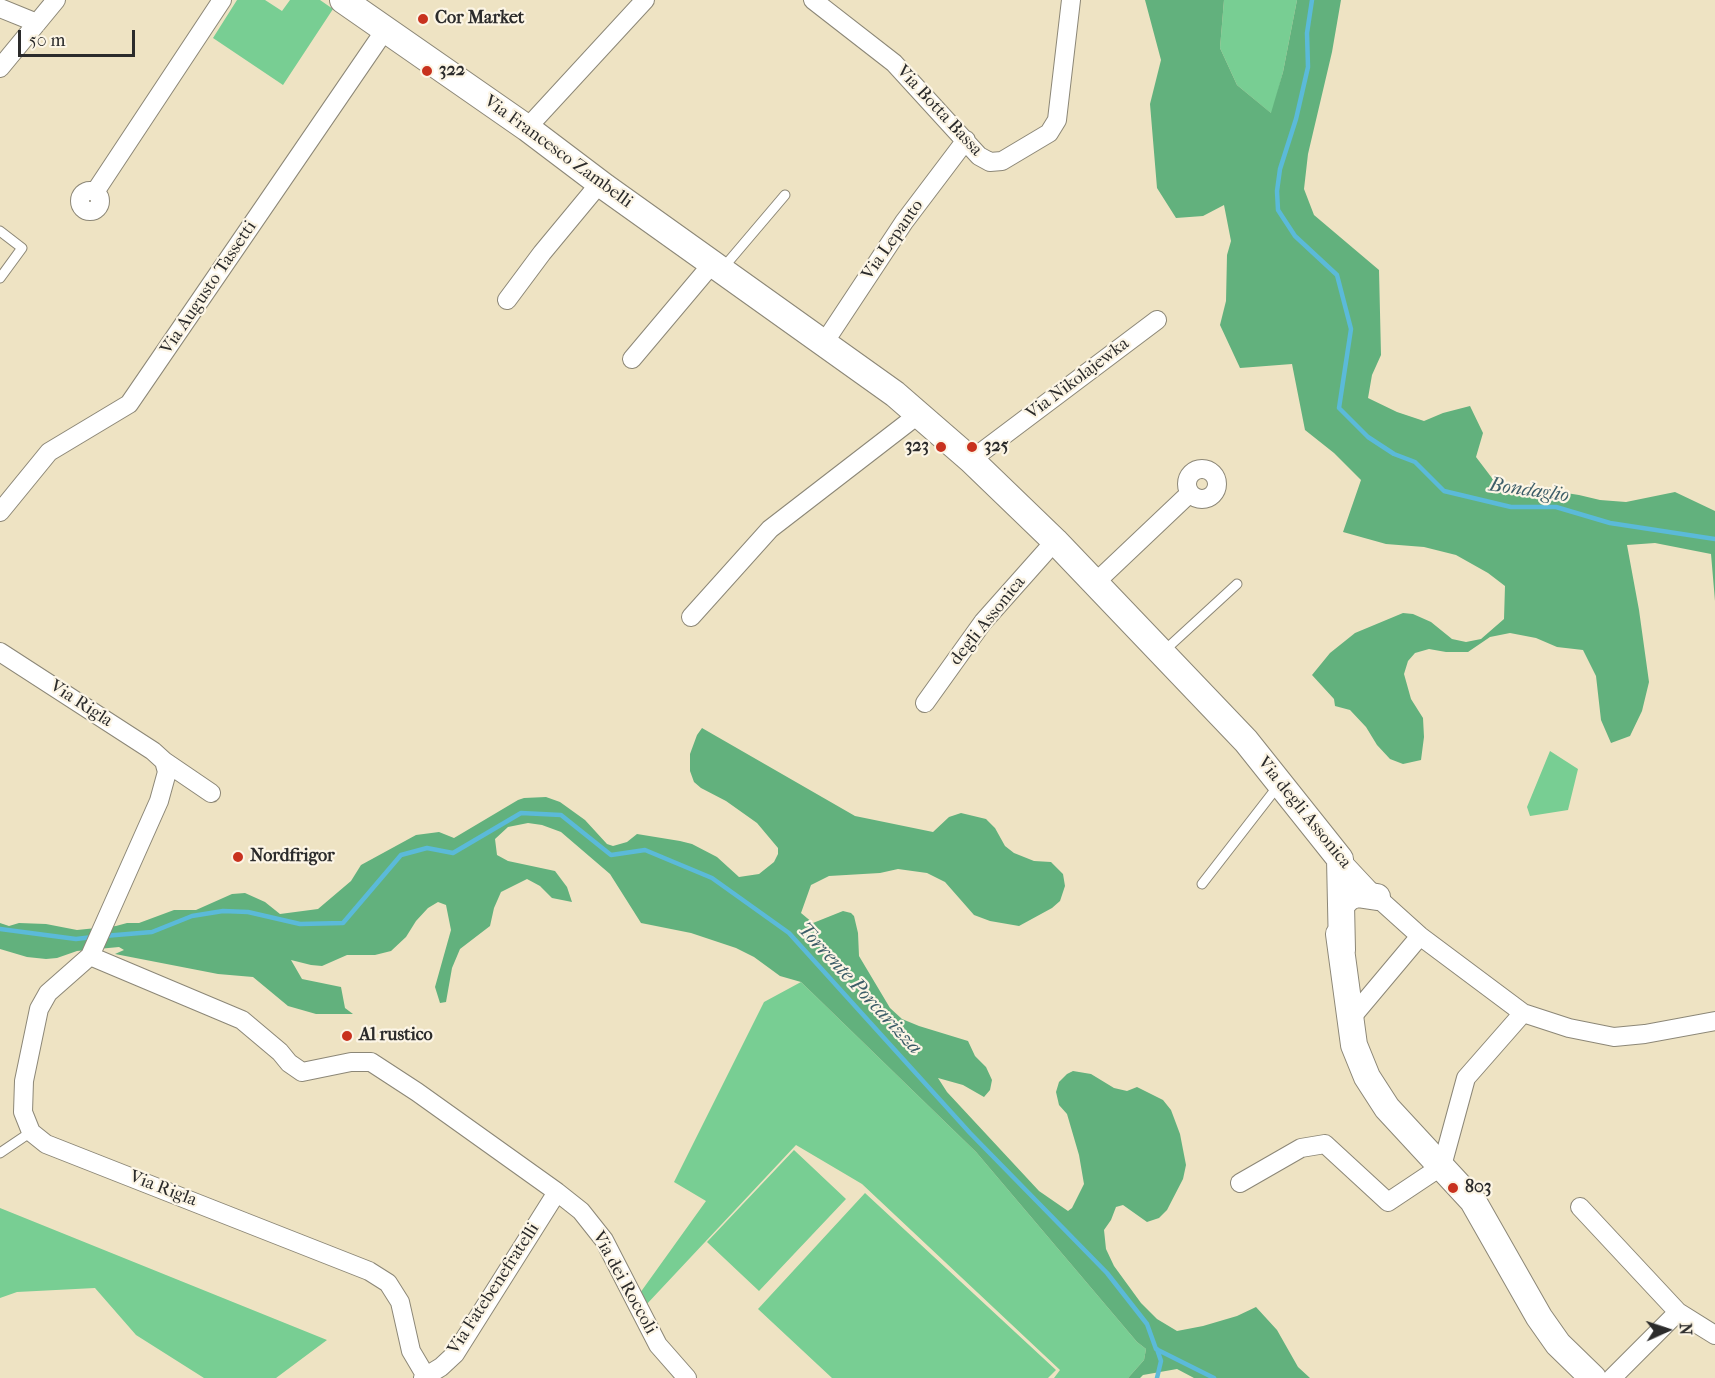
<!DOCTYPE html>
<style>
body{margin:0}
#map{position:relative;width:1715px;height:1378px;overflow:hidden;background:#eee3c3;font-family:"IM FELL French Canon",serif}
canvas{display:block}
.north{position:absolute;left:1637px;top:1300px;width:60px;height:60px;-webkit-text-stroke:4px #fcf5e5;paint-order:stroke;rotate:87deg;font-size:16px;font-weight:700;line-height:24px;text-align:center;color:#2b2b2b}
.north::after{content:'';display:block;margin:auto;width:21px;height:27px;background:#2b2b2b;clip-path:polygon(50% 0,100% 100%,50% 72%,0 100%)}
.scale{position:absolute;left:18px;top:30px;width:117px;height:27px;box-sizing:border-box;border:3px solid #2b2b2b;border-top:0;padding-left:8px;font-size:18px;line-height:21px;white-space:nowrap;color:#2b2b2b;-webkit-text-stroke:4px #fcf5e5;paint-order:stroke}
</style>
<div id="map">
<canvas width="1715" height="1378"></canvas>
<div class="north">N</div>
<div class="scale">50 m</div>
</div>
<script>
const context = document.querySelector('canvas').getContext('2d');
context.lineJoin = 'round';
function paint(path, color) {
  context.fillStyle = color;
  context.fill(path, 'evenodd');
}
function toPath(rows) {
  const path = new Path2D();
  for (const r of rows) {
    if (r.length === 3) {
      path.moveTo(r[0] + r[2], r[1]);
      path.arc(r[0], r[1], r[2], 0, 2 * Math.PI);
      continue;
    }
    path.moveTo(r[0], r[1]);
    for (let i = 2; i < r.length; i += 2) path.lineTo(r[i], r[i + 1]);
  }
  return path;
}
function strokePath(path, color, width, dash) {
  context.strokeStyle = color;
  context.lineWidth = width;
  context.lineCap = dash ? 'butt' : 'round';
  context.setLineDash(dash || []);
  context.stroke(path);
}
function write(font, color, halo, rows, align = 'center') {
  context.font = font + ' "IM FELL French Canon",serif';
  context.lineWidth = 4.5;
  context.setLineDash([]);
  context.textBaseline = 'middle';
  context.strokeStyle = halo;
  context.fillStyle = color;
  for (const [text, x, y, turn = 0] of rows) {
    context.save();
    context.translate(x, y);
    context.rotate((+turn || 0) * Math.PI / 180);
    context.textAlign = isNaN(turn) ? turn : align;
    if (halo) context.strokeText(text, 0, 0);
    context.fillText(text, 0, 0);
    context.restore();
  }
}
const green = toPath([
 [237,0,265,0,282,11,290,0,320,0,333,9,283,85,213,38],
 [1224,0,1297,0,1283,72,1272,114,1237,85,1220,48],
 [1550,751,1578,769,1568,810,1530,816,1527,807],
 [801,982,976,1152,1137,1342,1146,1349,1144,1360,1128,1378,1054,1378,1060,1370,862,1184,796,1145,645,1306,640,1293,706,1201,674,1182,764,1002],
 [794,1150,846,1199,759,1291,707,1242],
 [865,1193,1056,1370,1048,1378,832,1378,758,1309],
 [0,1208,327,1340,276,1378,204,1378,136,1335,95,1288,17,1292,0,1298]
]);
const forest = toPath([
 [1145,0,1224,0,1220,48,1237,85,1271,113,1283,72,1297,0,1341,0,1332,52,1308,154,1304,189,1314,215,1379,270,1381,355,1372,375,1368,398,1397,412,1424,421,1443,413,1470,406,1483,433,1476,457,1495,482,1579,495,1600,500,1626,502,1675,492,1715,511,1715,601,1711,554,1655,543,1627,545,1639,610,1649,682,1642,711,1630,736,1611,743,1601,720,1596,676,1583,650,1557,647,1536,638,1510,633,1490,637,1468,652,1446,652,1429,649,1415,653,1408,661,1404,674,1411,699,1423,718,1424,737,1421,760,1403,764,1390,759,1377,745,1366,727,1350,710,1335,706,1334,699,1312,675,1330,653,1355,633,1403,613,1413,614,1431,622,1452,639,1466,642,1481,639,1504,619,1505,586,1488,573,1456,555,1424,547,1386,544,1343,532,1361,480,1334,453,1305,430,1292,364,1240,368,1220,325,1226,301,1227,255,1231,241,1224,205,1203,216,1176,218,1157,188,1150,104,1161,60],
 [702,728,855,816,933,832,949,817,961,813,986,819,995,828,1005,846,1014,853,1034,861,1051,862,1063,874,1065,886,1060,901,1052,908,1019,926,990,921,974,915,945,882,927,873,898,869,880,873,829,876,811,885,801,913,813,923,843,911,851,913,854,916,858,933,859,956,890,1008,902,1019,919,1026,968,1041,975,1056,986,1067,992,1080,990,1090,984,1097,963,1085,938,1078,947,1092,1039,1191,1068,1211,1072,1208,1084,1184,1079,1155,1067,1114,1059,1105,1056,1092,1059,1082,1067,1074,1073,1071,1091,1074,1114,1088,1127,1091,1137,1087,1163,1100,1171,1110,1180,1134,1186,1165,1183,1179,1167,1210,1159,1218,1147,1222,1123,1205,1116,1207,1111,1220,1104,1230,1106,1249,1114,1266,1141,1303,1157,1319,1177,1331,1203,1326,1237,1316,1256,1307,1277,1330,1298,1367,1310,1378,1194,1378,1177,1369,1143,1375,1140,1378,1128,1378,1144,1360,1146,1349,1137,1342,976,1152,801,982,780,976,754,957,736,948,691,933,641,923,610,874,561,832,542,825,528,823,508,827,495,839,497,855,508,861,555,871,567,887,572,902,552,898,540,886,527,879,501,892,494,908,490,926,460,949,452,968,446,1002,440,1003,435,987,451,930,446,905,438,902,428,908,416,921,406,937,391,951,375,955,347,955,322,966,311,965,291,960,302,979,341,987,345,1008,353,1014,316,1014,288,1006,253,977,218,974,115,954,124,950,119,947,77,951,57,958,46,959,27,957,0,949,0,923,9,926,19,923,46,924,77,930,116,926,127,923,139,923,174,910,196,910,232,894,245,893,265,902,280,914,318,909,351,881,361,865,416,835,439,832,454,838,518,800,524,798,546,797,560,802,585,820,607,844,613,846,627,842,637,834,680,841,692,844,717,857,739,877,759,874,774,862,778,854,778,848,757,823,726,801,701,788,694,782,690,771,690,754,697,735]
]);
const stream = toPath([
 [1312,0,1307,33,1308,67,1296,119,1280,169,1277,191,1278,210,1295,236,1337,275,1351,329,1339,408,1368,437,1394,454,1415,462,1444,491,1511,507,1556,507,1610,523,1715,539],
 [0,929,76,939,93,937],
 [104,936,152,932,192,916,223,911,248,912,300,924,343,923,401,855,427,848,453,853,521,813,561,815,611,855,645,850,712,878,789,933,970,1133,1107,1273,1147,1324,1156,1349,1214,1378],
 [1157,1349,1161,1361,1157,1378]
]);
const lane = toPath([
 [0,231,22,248,0,278],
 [723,268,785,195],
 [1164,651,1237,584],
 [1202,884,1278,786],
 [0,1153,31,1132]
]);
const street = toPath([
 [813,0,894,63,979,156,990,162,1002,161,1049,133,1057,120,1071,0],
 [0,8,37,23],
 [0,68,56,0],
 [527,128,645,0],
 [90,201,10],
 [95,192,222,0],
 [507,300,542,253,600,183],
 [824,343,904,222,966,140],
 [632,359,712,264],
 [971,460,1157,320],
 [1202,484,15],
 [0,512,49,452,129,404,385,30],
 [1095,583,1190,493],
 [691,617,770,529,919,414],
 [0,652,153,751,164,761,167,772,159,801,90,956,242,1020,280,1052,289,1063,302,1072,351,1062,371,1062,417,1092,557,1192,581,1211,604,1240,658,1345,687,1378],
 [925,703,983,622,1055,541],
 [164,761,211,793],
 [1340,859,1369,890,1420,936,1523,1013,1569,1028,1614,1037,1645,1034,1715,1021],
 [90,956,48,993,39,1009,24,1081,23,1112,31,1132,46,1144,369,1271,388,1283,400,1302,411,1351,427,1378],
 [1352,1017,1420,936],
 [1240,1183,1301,1148,1325,1144,1388,1202,1442,1166,1466,1078,1523,1013],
 [1580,1207,1678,1312,1612,1378],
 [1678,1312,1715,1335],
 [423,1378,441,1367,455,1354,557,1192]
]);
const secondary = toPath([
 [343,0,527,128,605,187,895,394,971,460,1055,541,1246,741,1340,859,1342,950],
 [1342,904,1349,897,1357,894,1377,897],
 [1339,934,1354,1045,1367,1077,1387,1108,1473,1201,1539,1317,1558,1344,1593,1378]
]);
const markers = [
 [423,19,6,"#c8321e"],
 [427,71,6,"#c8321e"],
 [941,447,6,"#c8321e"],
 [972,447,6,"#c8321e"],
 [238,857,6,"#c8321e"],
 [347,1036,6,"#c8321e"],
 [1453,1188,6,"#c8321e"]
];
const poiNames = [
 ["Cor Market",435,19],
 ["322",439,71],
 ["323",929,447,"right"],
 ["325",984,447],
 ["Nordfrigor",250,857],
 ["Al rustico",359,1036],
 ["803",1465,1188]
];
const streetNames = [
 ["Via Botta Bassa",939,111,47],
 ["Via Francesco Zambelli",558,152,36],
 ["Via Lepanto",893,240,-55],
 ["Via Augusto Tassetti",209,288,-56],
 ["Via Nikolajewka",1078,379,-37],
 ["degli Assonica",988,621,-51],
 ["Via Rigla",81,704,33],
 ["Via degli Assonica",1304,813,51],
 ["Via Rigla",163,1189,21],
 ["Via dei Roccoli",624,1283,61],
 ["Via Fatebenefratelli",494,1289,-57]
];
const waterNames = [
 ["Bondaglio",1529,491,8],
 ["Torrente Porcarizza",859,989,47]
];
paint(green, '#78ce93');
paint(forest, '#62b17d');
strokePath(stream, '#5bbad9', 4.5);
strokePath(lane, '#8c8777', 11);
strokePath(street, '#8c8777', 20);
strokePath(secondary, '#8c8777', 28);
strokePath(lane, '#fff', 9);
strokePath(street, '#fff', 18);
strokePath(secondary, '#fff', 26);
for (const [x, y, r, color] of markers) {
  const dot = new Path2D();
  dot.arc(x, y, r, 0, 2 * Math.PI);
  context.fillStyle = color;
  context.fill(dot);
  strokePath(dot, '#fcf5e5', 2);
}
write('bold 18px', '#2b2b2b', '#fcf5e5', poiNames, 'left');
write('18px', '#2b2b2b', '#fcf5e5', streetNames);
write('italic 20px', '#3c5d68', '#fcf5e5', waterNames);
</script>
